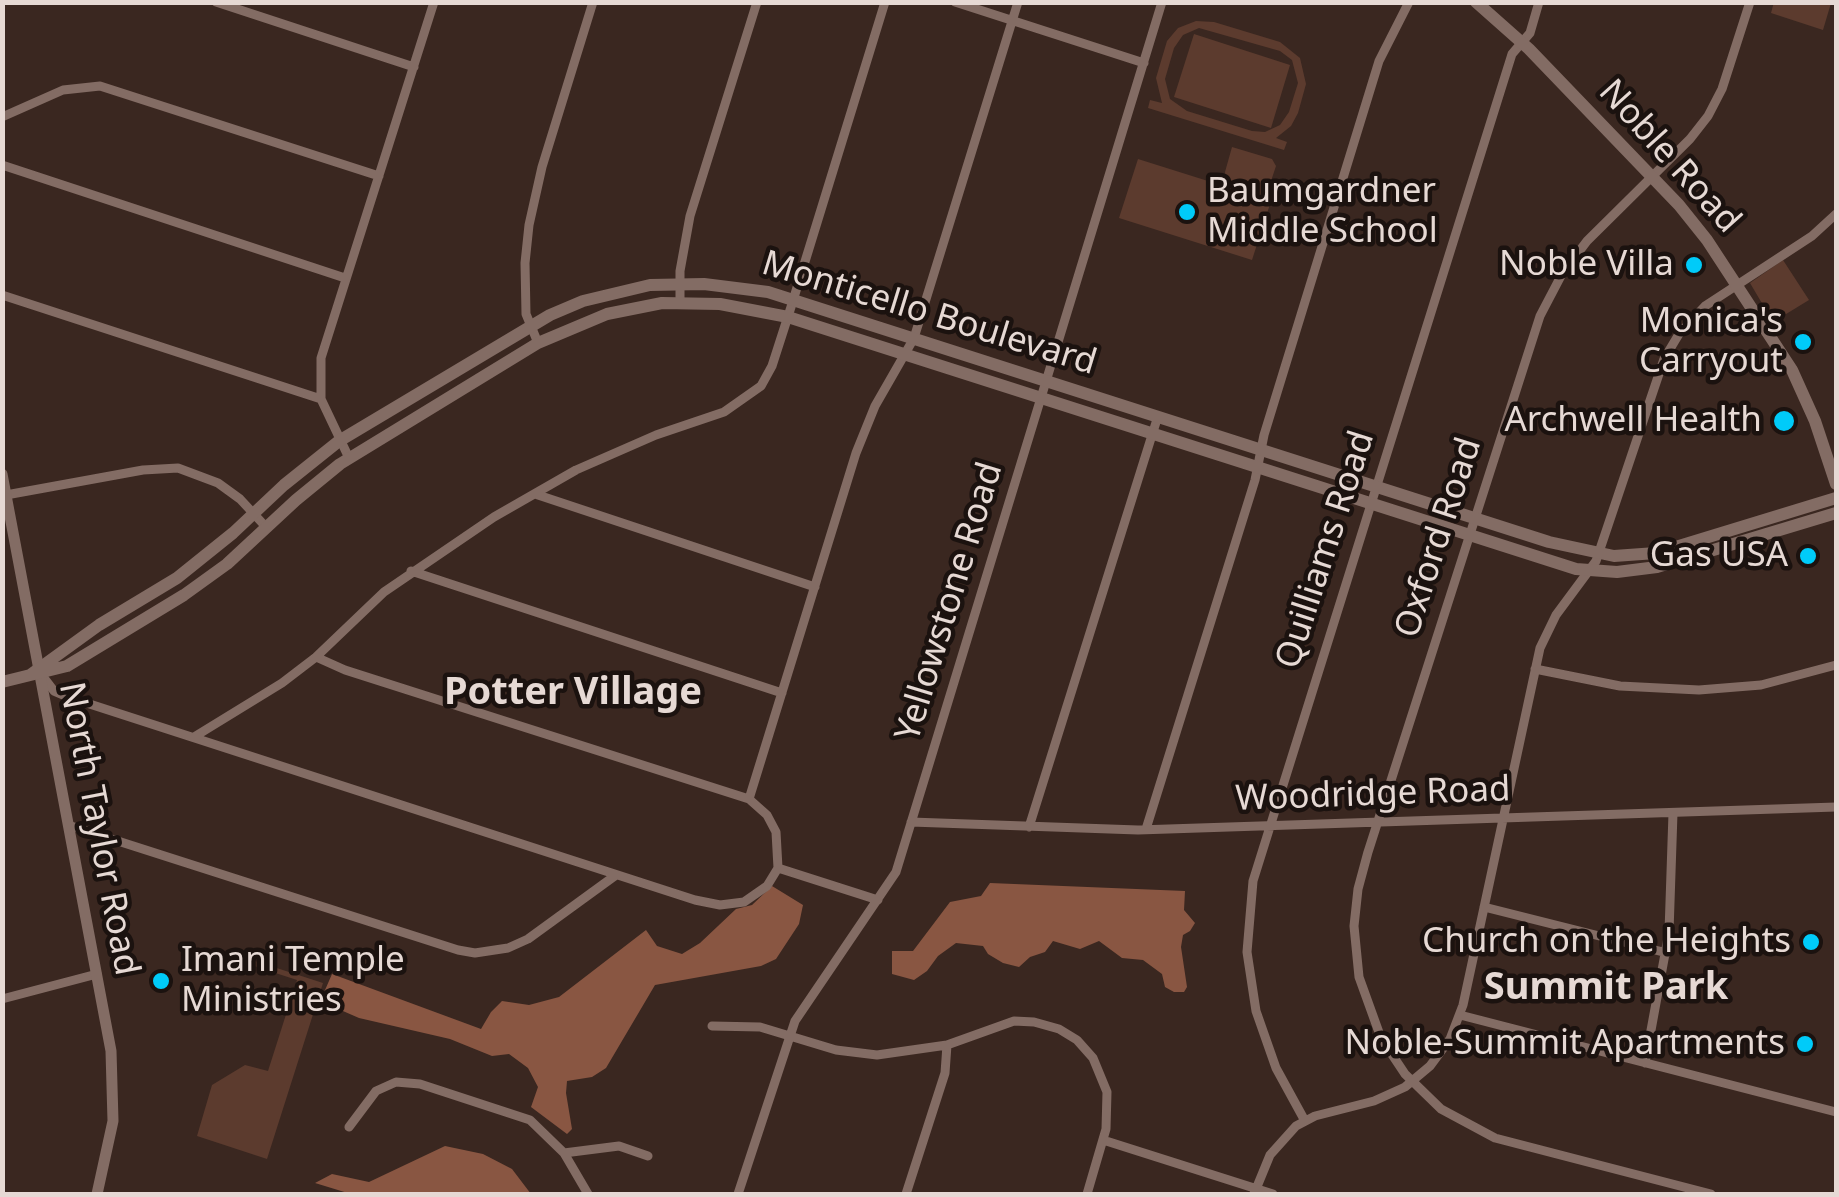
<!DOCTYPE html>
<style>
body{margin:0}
#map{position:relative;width:1839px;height:1197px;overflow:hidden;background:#3a2720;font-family:"Noto Sans",sans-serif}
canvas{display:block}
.frame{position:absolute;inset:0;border:5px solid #e6d9d4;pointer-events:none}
</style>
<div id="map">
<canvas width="1839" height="1197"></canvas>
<div class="frame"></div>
</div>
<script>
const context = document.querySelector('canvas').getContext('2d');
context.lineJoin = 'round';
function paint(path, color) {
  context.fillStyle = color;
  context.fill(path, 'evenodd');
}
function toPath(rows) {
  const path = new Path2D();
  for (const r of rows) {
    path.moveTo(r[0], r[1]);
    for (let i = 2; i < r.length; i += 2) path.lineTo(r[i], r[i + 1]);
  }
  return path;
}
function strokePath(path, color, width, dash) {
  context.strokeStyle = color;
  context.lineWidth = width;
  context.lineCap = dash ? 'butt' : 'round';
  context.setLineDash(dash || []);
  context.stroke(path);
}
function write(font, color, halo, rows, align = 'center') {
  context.font = font + ' "Noto Sans",sans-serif';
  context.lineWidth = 9;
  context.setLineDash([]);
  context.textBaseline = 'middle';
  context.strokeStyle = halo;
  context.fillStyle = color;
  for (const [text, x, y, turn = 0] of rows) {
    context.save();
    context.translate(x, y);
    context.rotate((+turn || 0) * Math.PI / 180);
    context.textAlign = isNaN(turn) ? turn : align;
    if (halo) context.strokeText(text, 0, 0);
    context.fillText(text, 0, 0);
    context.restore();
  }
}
const green = toPath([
 [1774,2,1831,2,1831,3,1823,30,1771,13],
 [1196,21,1214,22,1280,42,1300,58,1306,84,1298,113,1291,126,1276,138,1287,142,1284,150,1148,108,1150,100,1162,103,1156,78,1167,41,1178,28],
 [1199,28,1280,51,1292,60,1298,83,1289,112,1280,125,1265,132,1252,131,1187,111,1170,99,1165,79,1174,48,1183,35],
 [1194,34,1290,65,1271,128,1174,97],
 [1232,147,1272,159,1276,166,1265,199,1271,201,1252,260,1119,218,1138,159,1227,187,1225,172],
 [1783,260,1809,300,1773,322,1750,283],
 [221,950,323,983,267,1159,197,1136,212,1085,245,1065,268,1071,297,980,220,955]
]);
const forest = toPath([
 [990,883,1185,891,1184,910,1195,923,1190,931,1183,935,1181,947,1187,987,1184,992,1174,992,1165,987,1162,974,1143,960,1122,958,1099,941,1080,949,1053,941,1045,952,1030,957,1019,967,1003,963,988,954,983,946,956,943,938,956,927,971,914,980,892,974,892,951,913,951,950,902,981,896],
 [772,886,803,905,799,924,776,959,761,966,655,985,606,1068,592,1077,567,1081,566,1093,572,1129,567,1134,531,1107,538,1087,528,1068,509,1054,492,1056,450,1039,359,1018,336,1008,322,997,332,974,481,1029,491,1012,502,1001,529,1005,559,997,646,930,657,946,682,954,700,943,736,909,752,905],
 [445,1146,483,1154,512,1169,531,1194,351,1194,315,1183,332,1174,369,1182]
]);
const minor = toPath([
 [216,2,414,67],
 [955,2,1144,63],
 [2,117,63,90,100,86,379,176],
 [2,165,345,278],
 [2,295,321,399],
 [680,303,680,271,690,216,757,2],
 [538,343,526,314,525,263,529,225,542,167,593,2],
 [349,458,321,399,321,358,434,2],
 [535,494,815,587],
 [6,495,143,470,178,468,218,483,240,499,266,527],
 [411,571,782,693],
 [316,657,345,670,749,799,767,815,776,832,778,868],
 [1535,669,1620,686,1699,690,1761,685,1836,665],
 [41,674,54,691,68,697,695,900,720,905,744,902,767,886,778,868,878,900],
 [194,737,282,683,316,657,384,592,494,517,576,470,656,435,724,412,761,386,772,366,791,307,885,2],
 [749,799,856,453,875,406,914,338,1018,2],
 [911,822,1138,830,1836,807],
 [71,826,458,950,475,953,508,948,528,939,616,875],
 [1029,827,1158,416],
 [1146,829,1255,480,1264,435,1379,61,1409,2],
 [1484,907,1667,953],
 [2,999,97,974],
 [1460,1015,1836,1112],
 [712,1026,760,1027,836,1050,877,1055,947,1045,1014,1021,1034,1022,1059,1029,1077,1040,1093,1058,1107,1092,1106,1129,1087,1194],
 [1645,1063,1669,932,1673,813],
 [1305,1121,1276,1068,1256,1011,1247,952,1253,881,1512,54,1530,33,1539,2],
 [349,1127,376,1091,396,1082,420,1084,530,1120,564,1153,588,1194],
 [1103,1140,1273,1194],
 [564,1153,619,1146,648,1156],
 [738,1194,795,1021,896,872,1162,2],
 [906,1194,945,1073,947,1045],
 [1254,1194,1270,1155,1296,1126,1315,1116,1374,1101,1405,1087,1430,1066,1450,1039,1463,1005,1540,648,1556,615,1596,561,1664,359,1679,334,1705,306,1812,236,1836,214],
 [1711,1194,1495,1138,1441,1109,1405,1074,1381,1038,1359,977,1354,926,1358,889,1368,852,1540,316,1562,274,1587,241,1690,139,1708,116,1722,89,1750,2]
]);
const tertiary = toPath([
 [2,474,111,1051,113,1121,97,1194]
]);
const secondary = toPath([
 [1476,2,1529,49,1679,205,1707,240,1792,370,1815,421,1836,484],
 [30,675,99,625,177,578,233,533,284,485,339,441,550,315,583,301,650,285,704,284,768,292,1549,542,1614,556,1656,553,1836,498],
 [2,682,67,666,184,595,227,564,296,500,340,464,538,343,607,314,662,303,720,304,788,317,1576,569,1617,572,1657,567,1836,513]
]);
const markers = [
 [1187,212,10,"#00cbf9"],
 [1694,265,10,"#00cbf9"],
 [1803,342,10,"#00cbf9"],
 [1784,421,12,"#00cbf9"],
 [1808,556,10,"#00cbf9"],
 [1811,942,10,"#00cbf9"],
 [161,981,10,"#00cbf9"],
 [1805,1044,10,"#00cbf9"]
];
const streetNames = [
 ["Noble Road",1669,157,48],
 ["Monticello Boulevard",929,314,17],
 ["Oxford Road",1439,538,-72],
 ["Quilliams Road",1326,550,-72],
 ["Yellowstone Road",950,602,-73],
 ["Woodridge Road",1373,795,-2],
 ["North Taylor Road",98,829,79]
];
const poiNames = [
 ["Baumgardner",1207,192,"left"],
 ["Middle School",1207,232,"left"],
 ["Noble Villa",1674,265],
 ["Monica's",1783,322],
 ["Carryout",1783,362],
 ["Archwell Health",1762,421],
 ["Gas USA",1788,556],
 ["Church on the Heights",1791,942],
 ["Imani Temple",181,961,"left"],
 ["Ministries",181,1001,"left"],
 ["Noble-Summit Apartments",1785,1044]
];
const neighbourhoodNames = [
 ["Potter Village",573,693],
 ["Summit Park",1606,988]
];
paint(green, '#5c3b2e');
paint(forest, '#895642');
strokePath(minor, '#836c64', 9);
strokePath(tertiary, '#836c64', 11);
strokePath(secondary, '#836c64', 12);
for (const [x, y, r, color] of markers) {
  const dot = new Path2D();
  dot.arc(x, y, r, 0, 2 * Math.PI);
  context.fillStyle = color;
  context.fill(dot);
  strokePath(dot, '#1b120f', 4);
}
write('35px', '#e6d9d4', '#1b120f', streetNames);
write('35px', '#e6d9d4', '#1b120f', poiNames, 'right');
write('bold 38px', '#e6d9d4', '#1b120f', neighbourhoodNames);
</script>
